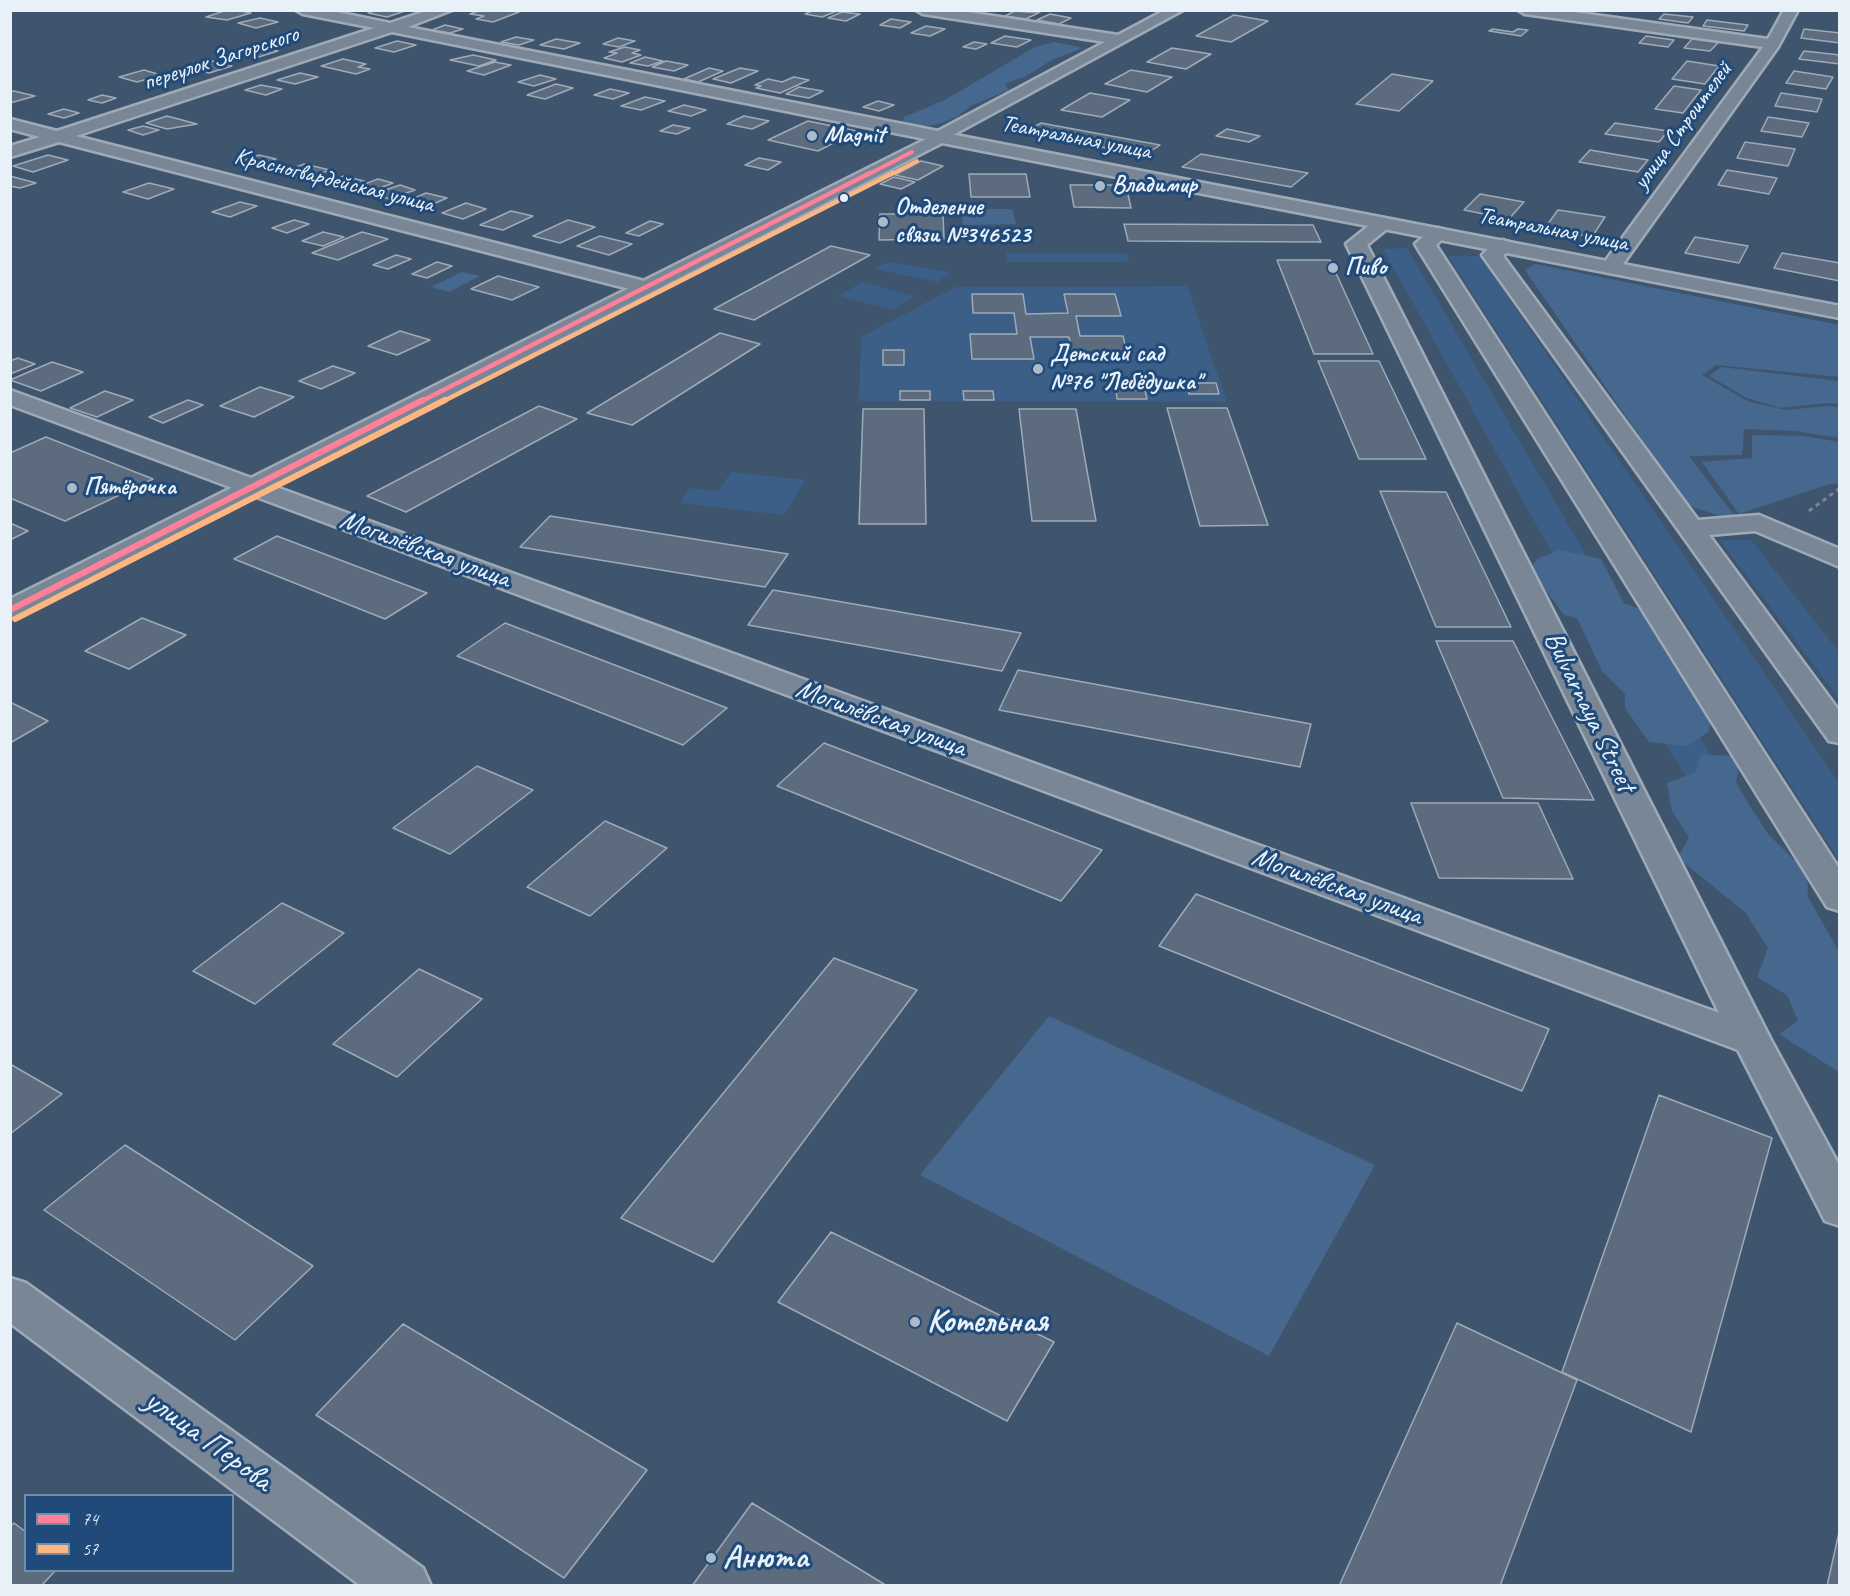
<!DOCTYPE html>
<meta charset="utf-8">
<style>
body{margin:0}
#map{position:relative;width:1850px;height:1596px;overflow:hidden;background:#3f556e;font-family:Caveat,sans-serif}
canvas{display:block}
.frame{position:absolute;inset:0;border:12px solid #e8f1f8;pointer-events:none}
.legend{position:absolute;left:24px;top:1494px;width:210px;height:78px;box-sizing:border-box;background:#1f4a7a;border:2px solid #6f8dac;margin:0;padding:8px 10px;list-style:none;font-size:18px;color:#e8f1f8}
.legend li{display:flex;align-items:center;gap:12px;height:30px}
.legend b{width:30px;border:2px solid #6f8dac}
</style>
<div id="map">
<canvas width="1850" height="1596"></canvas>
<div class="frame"></div>
<ul class="legend">
<li><b style="height:8px;background:#ff8098"></b>74</li>
<li><b style="height:8px;background:#ffb580"></b>57</li>
</ul>
</div>
<script>
const context = document.querySelector('canvas').getContext('2d');
context.lineJoin = 'round';
function paint(path, color) {
  context.fillStyle = color;
  context.fill(path, 'evenodd');
}
function toPath(rows) {
  const path = new Path2D();
  for (const r of rows) {
    path.moveTo(r[0], r[1]);
    for (let i = 2; i < r.length; i += 2) path.lineTo(r[i], r[i + 1]);
  }
  return path;
}
function strokePath(path, color, width, dash) {
  context.strokeStyle = color;
  context.lineWidth = width;
  context.lineCap = dash ? 'butt' : 'round';
  context.setLineDash(dash || []);
  context.stroke(path);
}
function write(font, color, halo, rows, align = 'center') {
  context.font = font + ' Caveat,sans-serif';
  context.lineWidth = 6;
  context.setLineDash([]);
  context.textBaseline = 'middle';
  context.strokeStyle = halo;
  context.fillStyle = color;
  for (const [text, x, y, turn = 0] of rows) {
    context.save();
    context.translate(x, y);
    context.rotate((+turn || 0) * Math.PI / 180);
    context.textAlign = isNaN(turn) ? turn : align;
    if (halo) context.strokeText(text, 0, 0);
    context.fillText(text, 0, 0);
    context.restore();
  }
}
const built = toPath([
 [1407,248,1579,543,1839,960,1839,1034,1547,544,1383,249],
 [1006,253,1127,254,1129,262,1007,262],
 [1448,256,1480,256,1839,783,1839,860],
 [888,262,951,272,938,282,875,269],
 [862,282,915,296,892,310,839,296],
 [1187,286,1227,402,859,401,861,337,956,287],
 [731,472,805,480,784,515,680,503,690,488,718,491],
 [1720,540,1751,540,1839,652,1839,699]
]);
const green = toPath([
 [1055,42,1083,48,1052,60,1024,77,1005,84,1009,90,970,106,957,117,935,125,919,127,902,124,904,117,945,100,1035,47],
 [961,209,1012,209,1016,224,963,225],
 [1535,264,1839,325,1839,377,1716,365,1702,375,1749,402,1786,410,1827,406,1839,407,1839,438,1796,431,1744,429,1742,455,1689,456,1734,515,1723,517,1687,505,1525,270],
 [462,272,480,276,449,292,431,287],
 [1721,367,1839,381,1839,404,1827,403,1780,408,1747,398,1709,376],
 [1752,435,1804,436,1839,442,1839,484,1830,484,1739,514,1702,462,1752,458],
 [1559,550,1601,559,1624,603,1672,622,1713,714,1708,732,1688,746,1649,742,1625,708,1625,694,1602,671,1577,618,1564,615,1530,569,1537,559],
 [1701,755,1740,756,1736,782,1748,803,1768,834,1807,873,1808,897,1839,952,1839,1072,1779,1034,1798,1021,1787,995,1757,977,1768,948,1745,912,1678,858,1689,837,1672,811,1667,783,1696,772],
 [1049,1016,1375,1165,1269,1356,920,1175]
]);
const building = toPath([
 [227,10,236,10,251,13,227,20,206,17,227,10],
 [377,10,408,10,387,17,368,13,377,10],
 [481,10,509,10,519,12,493,22,476,19,484,16,470,14,481,10],
 [814,10,835,10,837,11,822,17,805,14,814,10],
 [1015,11,1027,12,1040,12,1026,19,1005,16,1015,11],
 [842,12,860,14,846,21,828,18,842,12],
 [1050,14,1071,18,1059,24,1037,20,1050,14],
 [1664,14,1693,17,1688,23,1659,19,1664,14],
 [1234,15,1268,21,1231,42,1196,36,1234,15],
 [260,18,278,22,256,28,238,23,260,18],
 [891,19,911,22,900,28,880,25,891,19],
 [1707,20,1748,25,1744,31,1703,26,1707,20],
 [445,25,463,29,450,33,432,30,445,25],
 [926,26,945,29,930,36,911,33,926,26],
 [1493,29,1513,32,1518,29,1528,30,1521,36,1489,31,1493,29],
 [1804,29,1840,33,1840,43,1801,38,1804,29],
 [1005,36,1031,40,1017,47,991,43,1005,36],
 [1646,36,1674,40,1668,47,1639,43,1646,36],
 [516,37,534,40,519,45,501,42,516,37],
 [618,38,635,41,619,47,603,44,618,38],
 [1693,38,1719,42,1710,51,1684,48,1693,38],
 [556,39,580,43,564,49,540,45,556,39],
 [397,41,416,45,394,52,375,48,397,41],
 [974,42,987,44,976,49,963,47,974,42],
 [260,46,278,51,255,58,237,53,260,46],
 [625,47,640,50,632,53,641,55,622,62,604,58,617,53,609,52,625,47],
 [1172,48,1211,54,1186,69,1147,62,1172,48],
 [1804,51,1840,55,1840,64,1799,59,1804,51],
 [473,55,496,60,479,66,450,60,473,55],
 [645,57,663,61,648,66,630,63,645,57],
 [343,59,366,64,358,67,370,69,356,74,321,66,343,59],
 [213,61,232,66,209,73,190,68,213,61],
 [666,61,688,65,674,71,652,67,666,61],
 [1687,61,1719,66,1705,84,1672,79,1687,61],
 [495,62,511,65,484,75,467,71,495,62],
 [709,68,723,71,698,82,684,79,709,68],
 [740,68,758,71,731,83,713,79,740,68],
 [144,70,161,75,137,82,119,77,144,70],
 [1131,70,1172,77,1147,92,1105,84,1131,70],
 [1794,71,1833,77,1826,89,1786,83,1794,71],
 [300,73,318,77,295,84,277,80,300,73],
 [1392,74,1433,81,1399,111,1356,104,1392,74],
 [540,75,556,79,534,86,518,82,540,75],
 [794,77,809,80,780,93,756,88,761,86,755,85,768,79,782,82,794,77],
 [556,84,573,88,545,99,527,95,556,84],
 [261,85,282,89,266,95,245,90,261,85],
 [1674,86,1701,90,1683,113,1655,109,1674,86],
 [799,87,823,91,809,98,786,94,799,87],
 [610,89,629,93,613,99,594,95,610,89],
 [14,91,35,96,10,103,10,92,14,91],
 [1090,93,1130,100,1102,117,1061,110,1090,93],
 [1781,93,1822,99,1817,112,1775,106,1781,93],
 [102,95,116,98,102,103,88,100,102,95],
 [645,97,665,101,641,110,621,106,645,97],
 [878,101,894,105,879,111,863,107,878,101],
 [684,105,706,110,691,116,668,111,684,105],
 [64,109,79,113,64,118,48,114,64,109],
 [167,116,197,124,167,129,146,123,167,116],
 [744,116,769,121,752,129,727,124,744,116],
 [1768,117,1809,123,1802,137,1761,131,1768,117],
 [808,121,857,131,818,151,768,140,808,121],
 [1041,123,1160,145,1145,155,1024,133,1041,123],
 [1615,123,1668,131,1659,142,1605,134,1615,123],
 [673,125,690,128,677,134,660,131,673,125],
 [143,126,159,130,143,135,128,130,143,126],
 [1227,129,1260,136,1249,142,1216,136,1227,129],
 [1745,142,1795,149,1788,166,1737,158,1745,142],
 [1590,150,1648,160,1638,172,1579,162,1590,150],
 [1201,154,1308,173,1291,187,1182,167,1201,154],
 [48,155,68,160,33,172,13,166,48,155],
 [259,155,276,159,257,166,240,162,259,155],
 [759,158,781,162,768,170,745,165,759,158],
 [921,161,943,166,918,180,895,175,921,161],
 [304,164,330,170,306,179,281,173,304,164],
 [1727,170,1777,178,1769,194,1718,185,1727,170],
 [969,174,1026,174,1030,197,971,197,969,174],
 [10,176,36,183,20,188,10,186,10,176],
 [344,176,364,181,348,187,329,181,344,176],
 [894,177,915,182,901,189,880,184,894,177],
 [378,179,393,183,367,193,352,189,378,179],
 [149,183,174,189,148,199,123,192,149,183],
 [400,185,415,190,389,199,374,194,400,185],
 [1070,185,1126,185,1131,208,1074,207,1070,185],
 [426,193,447,198,424,208,403,203,426,193],
 [1480,194,1524,202,1509,219,1464,210,1480,194],
 [240,202,257,206,230,217,212,212,240,202],
 [466,203,486,209,463,219,442,213,466,203],
 [1558,210,1605,217,1592,237,1544,229,1558,210],
 [511,211,533,216,503,230,480,225,511,211],
 [880,214,943,214,944,239,879,240,880,214],
 [294,220,309,224,287,233,272,228,294,220],
 [568,220,595,227,560,243,533,236,568,220],
 [650,221,663,224,639,236,626,233,650,221],
 [1124,224,1313,225,1321,242,1128,241,1124,224],
 [323,232,344,237,323,246,302,241,323,232],
 [362,232,388,239,338,260,312,253,362,232],
 [600,236,632,244,609,255,577,246,600,236],
 [1695,237,1748,246,1739,263,1685,253,1695,237],
 [831,246,870,255,754,320,714,309,831,246],
 [1782,253,1840,263,1840,281,1774,268,1782,253],
 [396,255,411,259,388,269,373,265,396,255],
 [1277,260,1330,260,1373,354,1314,354,1277,260],
 [437,262,452,266,427,278,412,274,437,262],
 [498,276,539,287,512,300,471,289,498,276],
 [972,294,1023,294,1026,314,1068,313,1064,294,1115,294,1121,316,1076,316,1080,336,1123,336,1128,357,1073,358,1069,337,1030,337,1034,359,972,359,970,334,1017,334,1014,313,973,313,972,294],
 [400,331,430,340,397,355,368,346,400,331],
 [720,333,760,344,632,425,587,413,720,333],
 [883,350,904,350,904,365,883,365,883,350],
 [18,358,35,364,10,374,10,361,18,358],
 [1318,361,1379,361,1426,459,1359,459,1318,361],
 [52,362,83,372,41,391,10,380,52,362],
 [333,366,355,373,321,389,299,381,333,366],
 [1186,383,1216,383,1219,394,1189,394,1186,383],
 [260,387,294,397,254,417,220,406,260,387],
 [1116,390,1145,390,1147,399,1117,399,1116,390],
 [105,391,133,400,97,417,70,408,105,391],
 [900,391,930,391,930,400,900,400,900,391],
 [963,391,993,391,994,400,964,400,963,391],
 [188,400,203,405,163,423,149,417,188,400],
 [539,406,577,419,406,512,367,496,539,406],
 [1167,408,1227,408,1268,525,1200,526,1167,408],
 [863,409,924,409,926,524,859,524,863,409],
 [1019,409,1076,409,1096,521,1032,521,1019,409],
 [46,437,153,479,65,521,10,498,10,453,46,437],
 [1380,491,1446,492,1511,627,1436,627,1380,491],
 [550,516,788,554,765,587,520,547,550,516],
 [10,523,28,531,10,540,10,523],
 [277,536,427,593,385,619,234,559,277,536],
 [773,590,1021,633,1002,671,748,625,773,590],
 [142,618,186,635,129,669,85,651,142,618],
 [505,623,727,708,683,745,457,656,505,623],
 [1436,641,1513,641,1594,800,1503,798,1436,641],
 [1018,670,1311,724,1300,767,999,710,1018,670],
 [10,702,48,721,10,743,10,702],
 [824,743,1102,850,1061,901,777,786,824,743],
 [477,766,533,790,450,854,393,828,477,766],
 [1411,803,1538,803,1573,879,1439,878,1411,803],
 [605,821,667,848,590,916,527,887,605,821],
 [1196,894,1549,1029,1522,1091,1159,946,1196,894],
 [282,903,344,933,255,1004,193,971,282,903],
 [834,958,917,990,713,1262,621,1218,834,958],
 [419,969,482,999,397,1077,333,1044,419,969],
 [10,1064,62,1094,10,1134,10,1064],
 [1659,1095,1772,1138,1691,1432,1562,1372,1659,1095],
 [125,1145,313,1266,235,1340,44,1210,125,1145],
 [831,1232,1054,1342,1007,1421,778,1302,831,1232],
 [1457,1323,1577,1380,1500,1586,1339,1586,1457,1323],
 [403,1324,647,1470,564,1578,316,1415,403,1324],
 [752,1503,887,1586,692,1586,752,1503],
 [14,1523,26,1532,26,1570,56,1570,41,1586,10,1586,10,1527,14,1523],
 [1840,1528,1840,1586,1827,1586,1840,1528]
]);
const path = toPath([
 [1809,511,1840,488]
]);
const minor = toPath([
 [296,10,327,10,390,23,429,10,452,10,408,27,938,131,1105,42,923,14,916,10,954,10,1118,35,1165,10,1183,10,940,142,392,32,76,136,652,283,655,287,652,291,645,293,59,142,10,157,10,146,40,137,10,129,10,119,57,131,374,28,303,14,296,10],
 [1518,10,1559,10,1768,39,1784,10,1798,10,1778,47,1618,271,1611,273,1604,271,1601,267,1763,47,1525,14,1518,10],
 [1383,218,1390,220,1393,224,1367,245,1771,1040,1840,1167,1840,1226,1825,1221,1738,1050,10,405,10,390,1719,1013,1346,244,1376,220,1383,218],
 [1438,228,1445,230,1448,234,1436,245,1840,870,1840,911,1827,907,1415,244,1431,230,1438,228],
 [1502,240,1509,242,1512,246,1503,256,1698,520,1759,515,1840,549,1840,567,1755,531,1709,535,1840,712,1840,743,1829,741,1482,255,1495,242,1502,240],
 [10,1278,26,1283,423,1568,431,1586,361,1586,10,1323,10,1278]
]);
const major = toPath([
 [940,132,1840,306,1840,318,942,143,20,616,10,618,10,599,940,132]
]);
const bus1Far2 = toPath([
 [867,175,912,152]
]);
const bus1Far1 = toPath([
 [420,402,870,173]
]);
const bus1 = toPath([
 [10,610,423,400]
]);
const bus2Far2 = toPath([
 [890,175,917,161]
]);
const bus2Far1 = toPath([
 [442,402,893,173]
]);
const bus2 = toPath([
 [15,619,445,400]
]);
const markers = [
 [812,136,6,"#adbac8"],
 [1100,186,6,"#adbac8"],
 [844,198,5,"#e8f1f8"],
 [883,222,6,"#adbac8"],
 [1333,268,6,"#adbac8"],
 [1038,369,6,"#adbac8"],
 [72,488,6,"#adbac8"],
 [915,1322,6,"#adbac8"],
 [711,1558,6,"#adbac8"]
];
const farStreetnames = [
 ["переулок Загорского",221,59,-18],
 ["улица Строителей",1683,126,-54],
 ["Театральная улица",1076,138,11],
 ["Красногвардейская улица",334,181,14],
 ["Театральная улица",1553,230,11]
];
const farPoinames = [
 ["Magnit",824,136],
 ["Владимир",1112,186],
 ["Отделение",895,208],
 ["связи №346523",895,236],
 ["Пиво",1345,268],
 ["Детский сад",1050,355],
 ["№76 \"Лебёдушка\"",1050,383],
 ["Пятёрочка",84,488]
];
const streetNames = [
 ["Могилёвская улица",425,550,20],
 ["Bulvarnaya Street",1589,712,64],
 ["Могилёвская улица",881,719,20],
 ["Могилёвская улица",1337,887,20]
];
const nearPoinames = [
 ["Котельная",927,1322],
 ["Анюта",723,1558]
];
const nearStreetnames = [
 ["улица Перова",208,1441,36]
];
paint(built, '#3b5f87');
paint(green, '#46688e');
paint(building, '#5c6c7e');
strokePath(building, '#9faab7', 1.5);
strokePath(minor, '#9faab7', 5);
strokePath(major, '#9faab7', 5);
strokePath(path, '#798592', 3, [4.5, 4]);
paint(minor, '#798695');
paint(major, '#798695');
strokePath(bus1Far2, '#ff8098', 4);
strokePath(bus1Far1, '#ff8098', 4.5);
strokePath(bus1, '#ff8098', 6);
strokePath(bus2Far2, '#ffb580', 4);
strokePath(bus2Far1, '#ffb580', 4.5);
strokePath(bus2, '#ffb580', 6);
for (const [x, y, r, color] of markers) {
  const dot = new Path2D();
  dot.arc(x, y, r, 0, 2 * Math.PI);
  context.fillStyle = color;
  context.fill(dot);
  strokePath(dot, '#1f4a7a', 2);
}
write('24px', '#e8f1f8', '#1f4a7a', farStreetnames);
write('bold 24px', '#e8f1f8', '#1f4a7a', farPoinames, 'left');
write('28px', '#e8f1f8', '#1f4a7a', streetNames);
write('bold 33px', '#e8f1f8', '#1f4a7a', nearPoinames, 'left');
write('33px', '#e8f1f8', '#1f4a7a', nearStreetnames);
</script>
